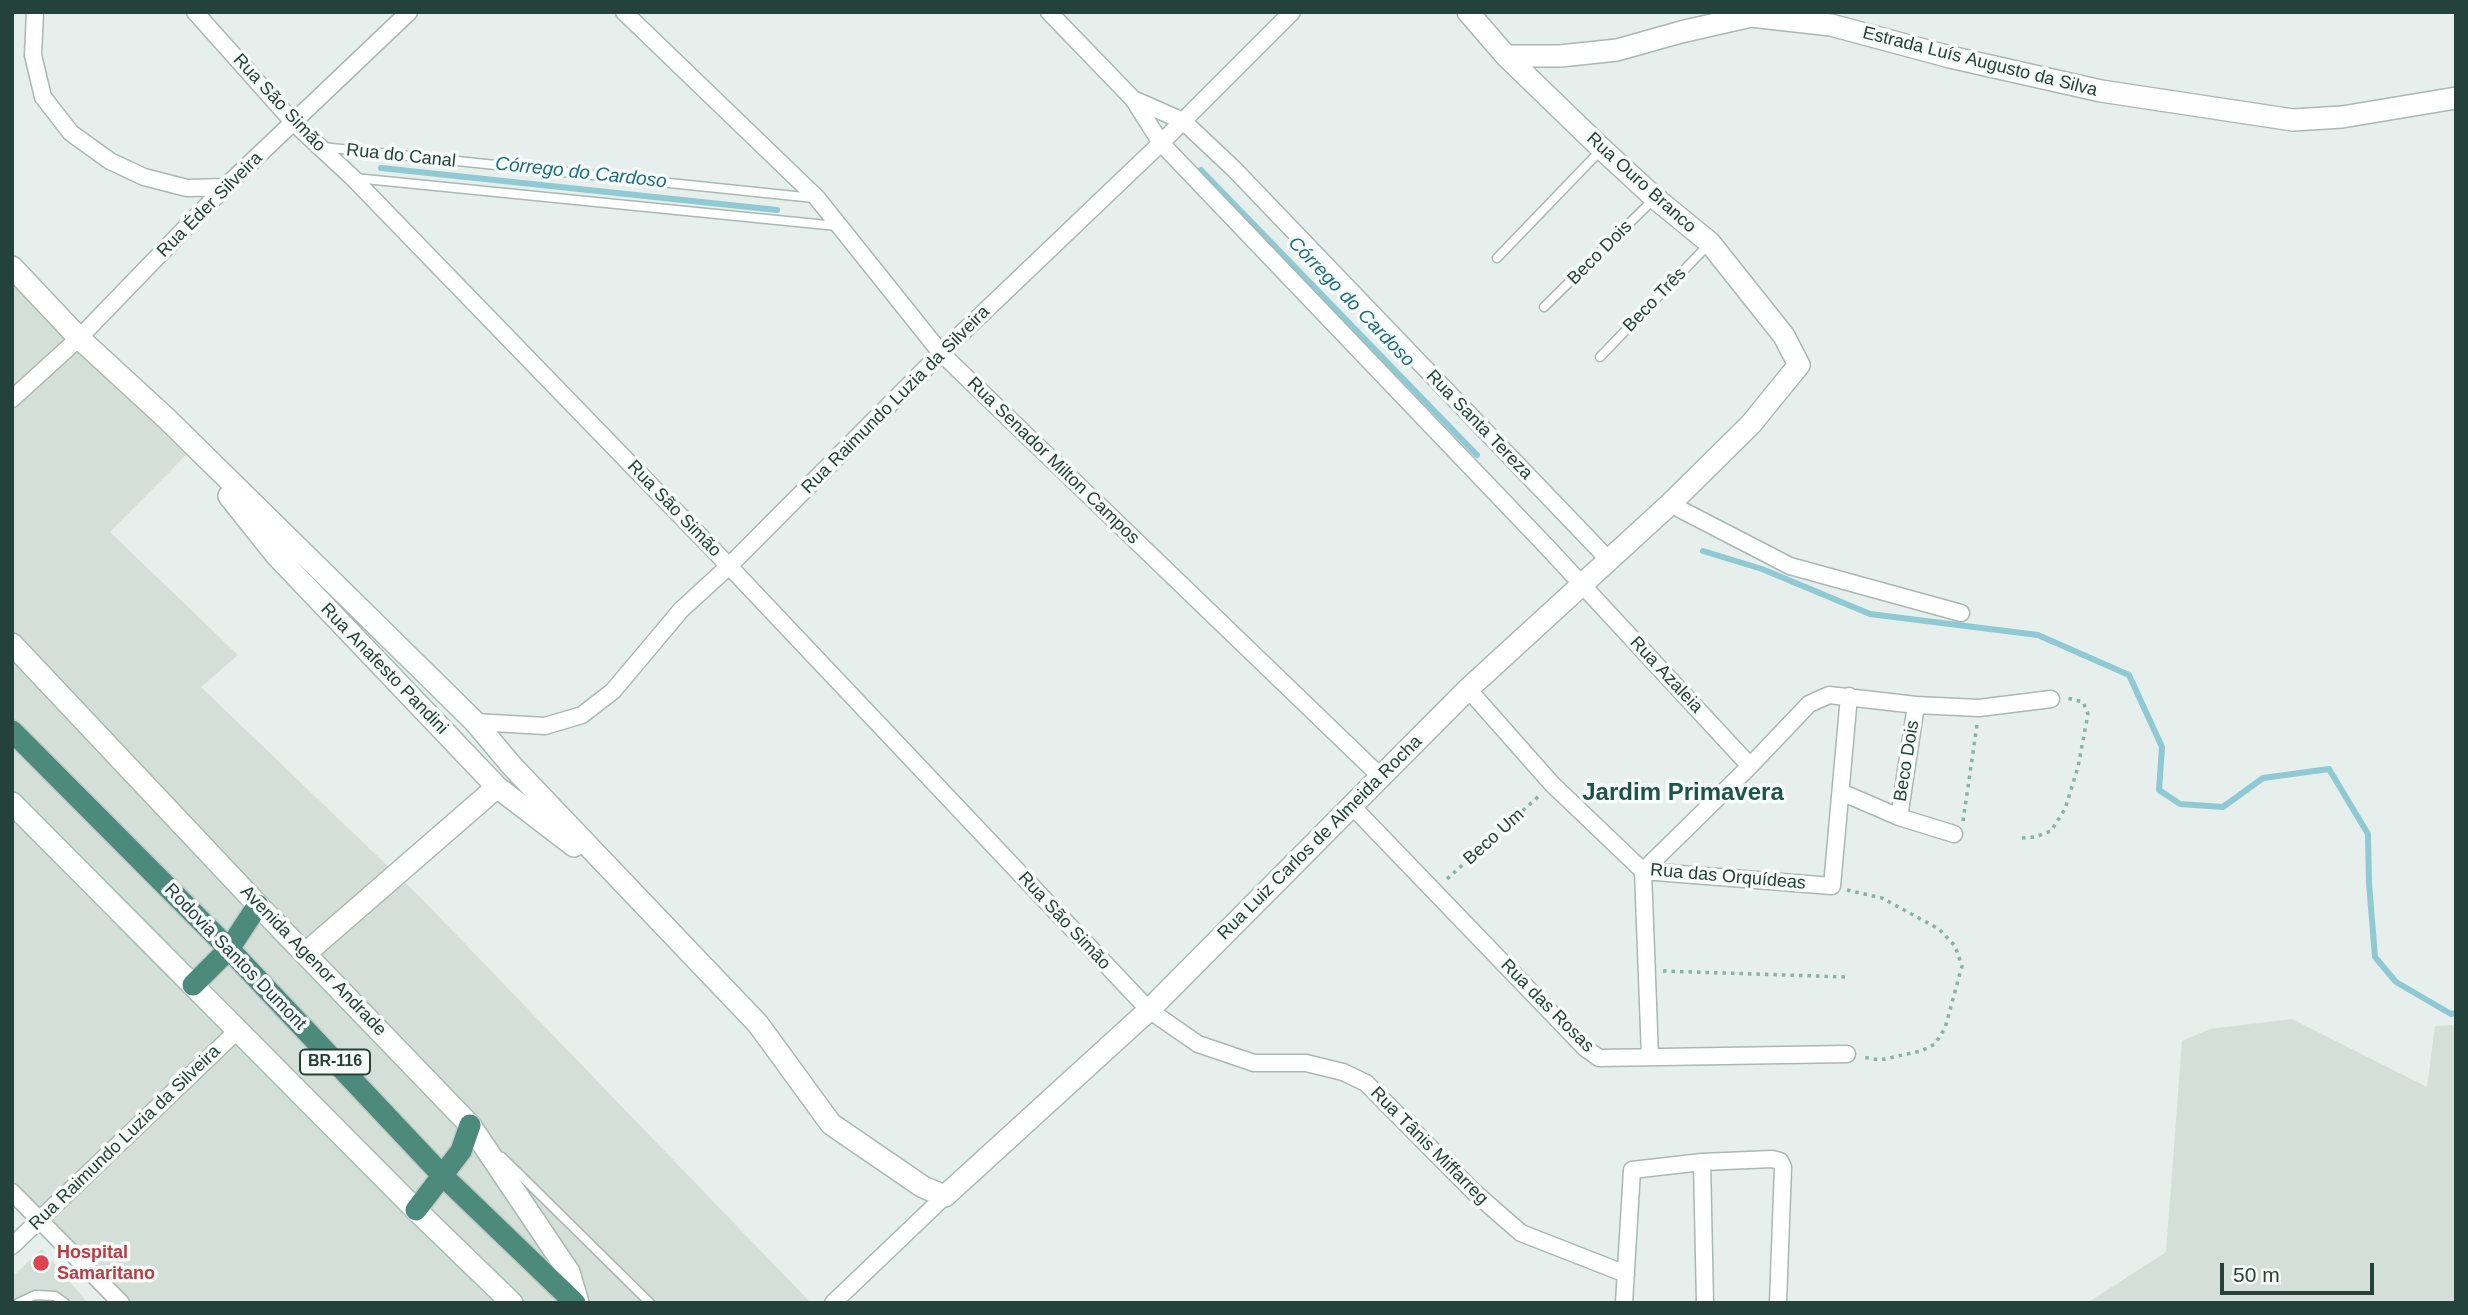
<!DOCTYPE html>
<meta charset="utf-8">
<style>
body{margin:0}
#map{position:relative;width:2468px;height:1315px;overflow:hidden;background:#e6efeb;font-family:Arial,sans-serif}
canvas{display:block}
.frame{position:absolute;inset:0;border:14px solid #24423a;pointer-events:none}
.scale{position:absolute;left:2220px;top:1263px;width:154px;height:32px;box-sizing:border-box;border:4px solid #24423a;border-top:0;padding-left:9px;font-size:21px;line-height:24px;white-space:nowrap;color:#24423a;-webkit-text-stroke:5px #f7fbf9;paint-order:stroke}
</style>
<div id="map">
<canvas width="2468" height="1315"></canvas>
<div class="frame"></div>
<div class="scale">50 m</div>
</div>
<script>
const context = document.querySelector('canvas').getContext('2d');
context.lineJoin = 'round';
function paint(path, color) {
  context.fillStyle = color;
  context.fill(path, 'evenodd');
}
function toPath(rows) {
  const path = new Path2D();
  for (const r of rows) {
    path.moveTo(r[0], r[1]);
    for (let i = 2; i < r.length; i += 2) path.lineTo(r[i], r[i + 1]);
  }
  return path;
}
function strokePath(path, color, width, dash) {
  context.strokeStyle = color;
  context.lineWidth = width;
  context.lineCap = dash ? 'butt' : 'round';
  context.setLineDash(dash || []);
  context.stroke(path);
}
function write(font, color, halo, rows, align = 'center') {
  context.font = font + ' Arial,sans-serif';
  context.lineWidth = 7;
  context.setLineDash([]);
  context.textBaseline = 'middle';
  context.strokeStyle = halo;
  context.fillStyle = color;
  for (const [text, x, y, turn = 0] of rows) {
    context.save();
    context.translate(x, y);
    context.rotate((+turn || 0) * Math.PI / 180);
    context.textAlign = isNaN(turn) ? turn : align;
    if (halo) context.strokeText(text, 0, 0);
    context.fillText(text, 0, 0);
    context.restore();
  }
}
const built = toPath([
 [12,263,191,450,110,532,238,655,201,687,419,896,811,1303,122,1303,12,1191],
 [2292,1019,2427,1087,2435,1026,2456,1025,2456,1303,2087,1303,2166,1252,2182,1041,2210,1029],
 [42,1249,88,1303,12,1303,12,1277]
]);
const stream = toPath([
 [381,168,777,210],
 [1201,170,1477,455],
 [1703,551,1762,569,1870,614,2038,635,2129,675,2162,747,2159,790,2180,804,2223,807,2263,778,2329,769,2368,834,2369,883,2375,957,2396,982,2451,1014,2456,1013]
]);
const path = toPath([
 [1963,821,1977,725],
 [2022,838,2035,837,2051,831,2065,809,2078,767,2088,714,2083,702,2067,698],
 [1447,879,1540,795],
 [1847,890,1882,898,1939,929,1955,946,1962,966,1945,1028,1935,1044,1921,1051,1880,1060,1862,1057],
 [1663,971,1847,977]
]);
const service = toPath([
 [322,147,814,198],
 [355,178,837,226],
 [1497,258,1602,149],
 [1544,307,1655,198],
 [1600,357,1710,243],
 [502,1157,650,1303],
 [18,1303,35,1295,55,1296,65,1303]
]);
const minor = toPath([
 [35,12,33,55,43,97,71,133,110,161,144,177,187,188,225,187],
 [195,12,294,123,352,177,729,566,1149,1010,1198,1044,1254,1063,1306,1063,1343,1072,1366,1083,1474,1192,1521,1233,1626,1274],
 [624,12,817,198,941,353,1380,776],
 [1049,12,1133,99,1161,143,1549,549,1750,766],
 [1133,99,1183,121,1234,169,1608,559],
 [12,399,79,338,225,187,409,12],
 [1670,504,1790,566,1961,613],
 [1468,689,1552,784,1643,871,1832,886,1849,696],
 [475,722,545,726,582,715,613,691,681,610,729,566,941,353,1161,143,1292,12],
 [1841,792,1899,817,1954,834],
 [1352,806,1585,1048,1599,1058,1847,1054],
 [1899,817,1916,705],
 [1650,1057,1643,871,1750,766,1809,704,1829,695,1916,705,1979,708,2051,699],
 [1702,1162,1705,1303],
 [12,1192,121,1303],
 [12,1246,238,1030],
 [833,1303,945,1196],
 [1624,1303,1632,1170,1702,1162,1772,1159,1780,1161,1783,1167,1778,1303]
]);
const tertiary = toPath([
 [1506,56,1560,56,1617,50,1681,32,1751,16,1831,25,1950,57,2101,91,2293,120,2342,117,2456,98],
 [12,267,79,338,166,418,475,722,512,766,758,1024,831,1124,923,1187,945,1196,1149,1010,1468,689,1670,504,1751,424,1799,365,1784,336,1710,243,1655,198,1602,149,1506,56,1468,12],
 [229,496,276,555,497,787,574,846],
 [306,953,497,787]
]);
const secondary = toPath([
 [12,644,258,905,470,1125,569,1272,578,1303],
 [12,803,416,1210,512,1303]
]);
const trunk = toPath([
 [12,731,229,949,442,1175,575,1303],
 [193,985,229,949,258,905],
 [416,1210,461,1151,470,1125]
]);
const markers = [
 [41,1263,9,"#e0444e"]
];
const shields = [
 [335,1062,70]
];
const shieldNames = [
 ["BR-116",335,1062]
];
const streetNames = [
 ["Estrada Luís Augusto da Silva",1980,62,14],
 ["Rua São Simão",279,103,47],
 ["Rua do Canal",401,156,6],
 ["Rua Ouro Branco",1641,183,42],
 ["Rua Éder Silveira",210,205,-45],
 ["Beco Dois",1600,253,-45],
 ["Beco Três",1655,300,-46],
 ["Rua Raimundo Luzia da Silveira",896,400,-45],
 ["Rua Santa Tereza",1479,425,46],
 ["Rua Senador Milton Campos",1053,461,44],
 ["Rua São Simão",674,509,46],
 ["Rua Anafesto Pandini",384,669,46],
 ["Rua Azaleia",1666,675,47],
 ["Beco Dois",1907,761,-81],
 ["Beco Um",1494,837,-42],
 ["Rua Luiz Carlos de Almeida Rocha",1320,838,-45],
 ["Rua das Orquídeas",1728,877,5],
 ["Rua São Simão",1064,921,47],
 ["Rodovia Santos Dumont",235,957,46],
 ["Avenida Agenor Andrade",313,961,46],
 ["Rua das Rosas",1547,1006,45],
 ["Rua Raimundo Luzia da Silveira",125,1138,-44],
 ["Rua Tânis Miffarreg",1429,1146,45]
];
const healthNames = [
 ["Hospital",57,1253],
 ["Samaritano",57,1274]
];
const waterNames = [
 ["Córrego do Cardoso",581,173,6],
 ["Córrego do Cardoso",1351,302,46]
];
const districtNames = [
 ["Jardim Primavera",1683,793]
];
paint(built, '#d4dfda');
strokePath(stream, '#8ec9d4', 6);
strokePath(service, '#a8b8b2', 11);
strokePath(minor, '#a8b8b2', 19);
strokePath(tertiary, '#a8b8b2', 24);
strokePath(secondary, '#a4bbb3', 24);
strokePath(trunk, '#c2cac8', 24);
strokePath(path, '#86b3a5', 3.5, [3.5, 5]);
strokePath(service, '#fff', 8);
strokePath(minor, '#fff', 16);
strokePath(tertiary, '#fff', 21);
strokePath(secondary, '#fff', 21);
strokePath(trunk, '#4c8a7c', 21);
for (const [x, y, r, color] of markers) {
  const dot = new Path2D();
  dot.arc(x, y, r, 0, 2 * Math.PI);
  context.fillStyle = color;
  context.fill(dot);
  strokePath(dot, '#f7fbf9', 2.5);
}
for (const [x, y, w] of shields) {
  const box = new Path2D();
  box.roundRect(x - w / 2, y - 12.5, w, 25, 5);
  context.fillStyle = '#f7fbf9';
  context.fill(box);
  strokePath(box, '#24423a', 2);
}
write('bold 16px', '#24423a', null, shieldNames);
write('18px', '#24423a', '#f7fbf9', streetNames);
write('bold 18px', '#be3a42', '#f7fbf9', healthNames, 'left');
write('italic 19px', '#1c6f80', '#f7fbf9', waterNames);
write('bold 24px', '#1f5548', '#f7fbf9', districtNames);
</script>
